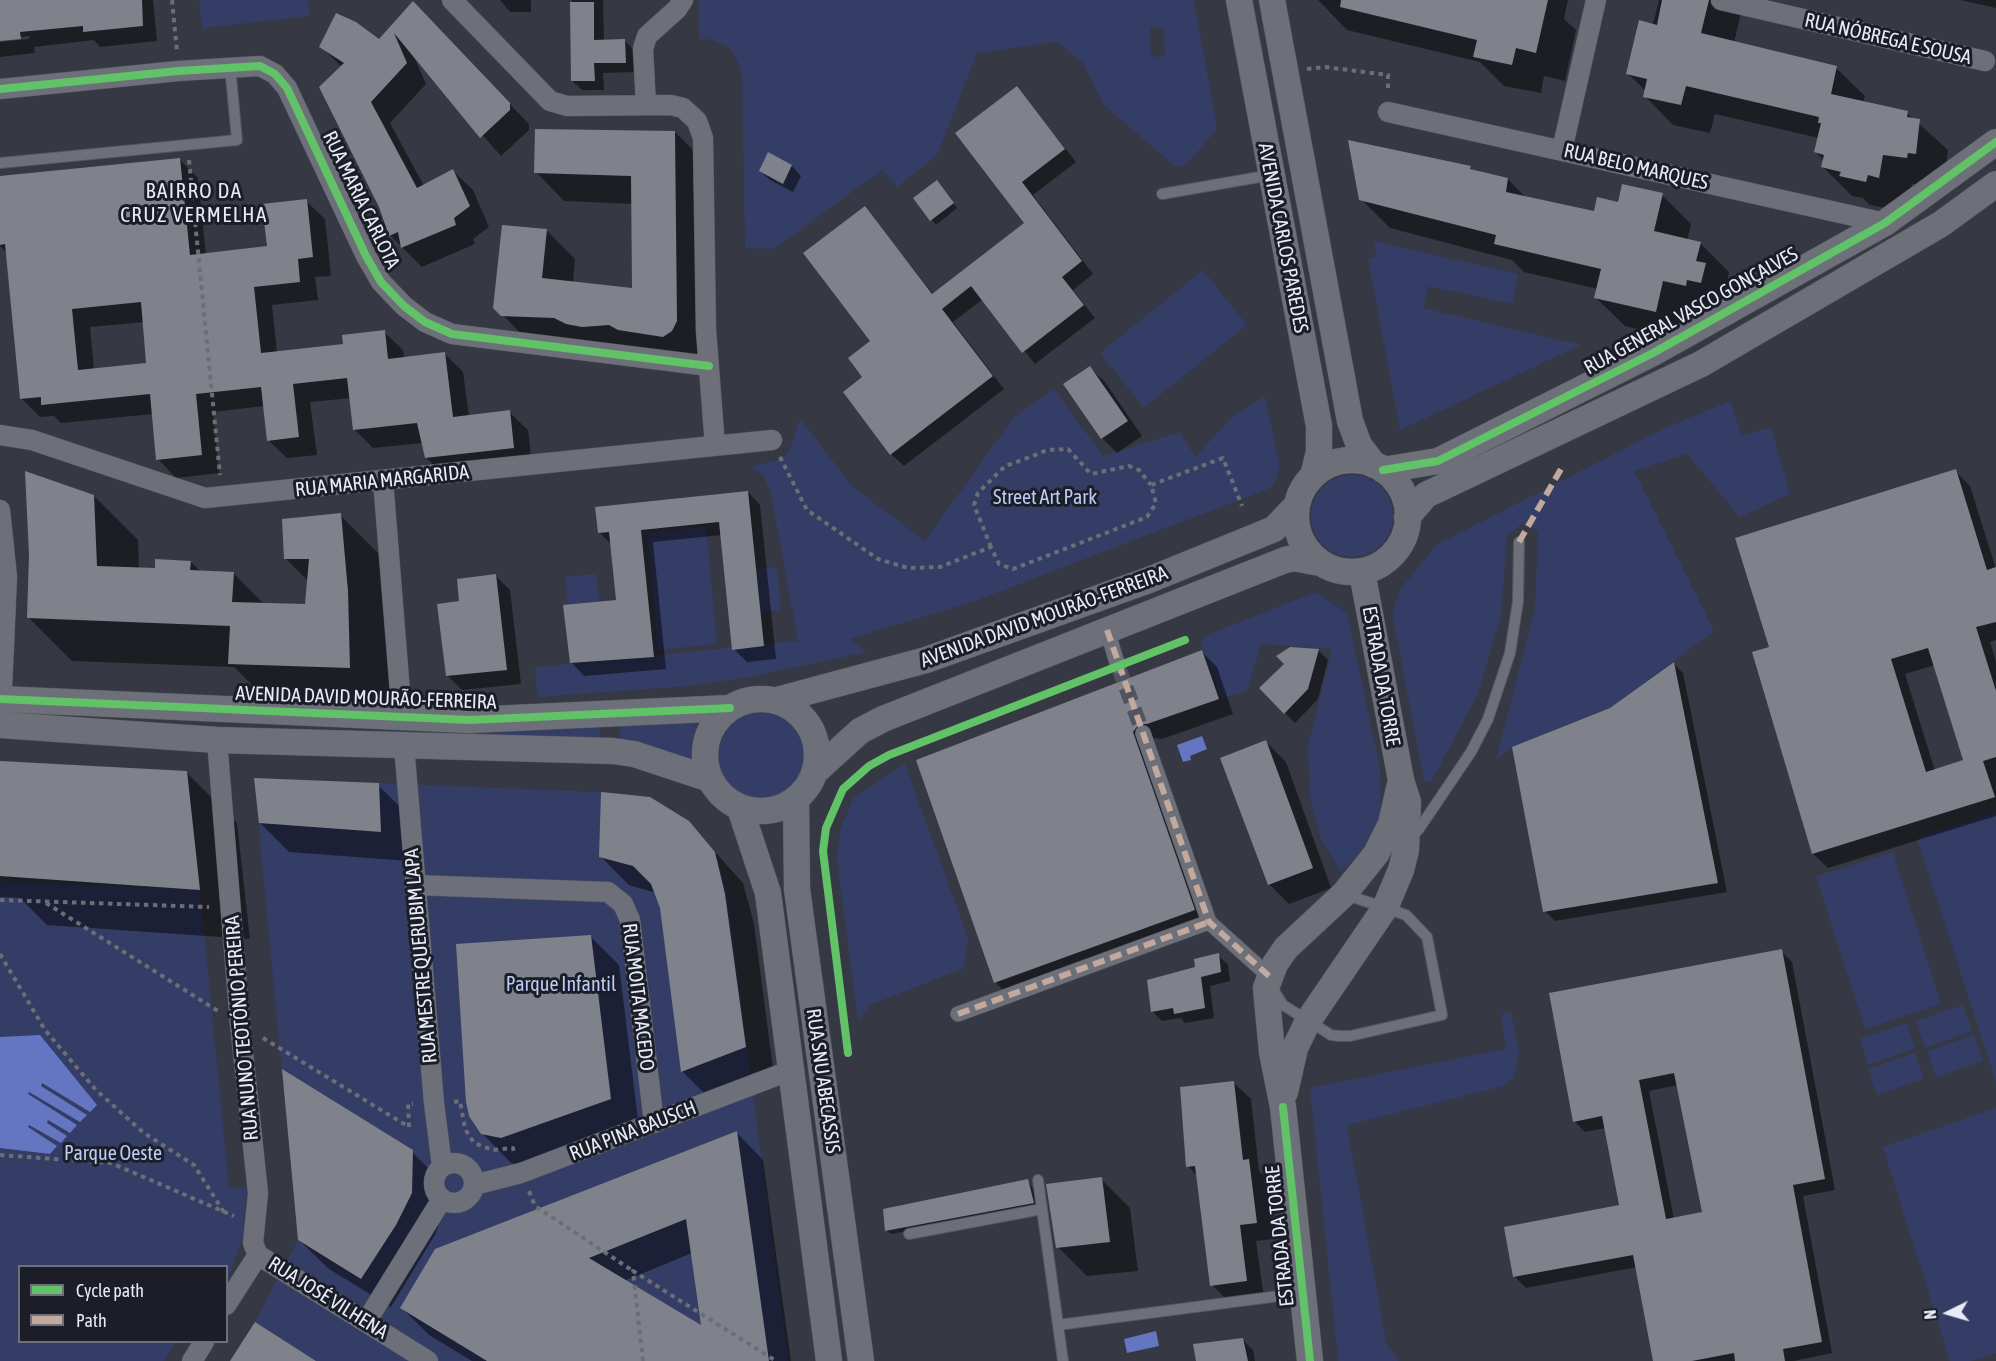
<!DOCTYPE html>
<meta charset="utf-8">
<style>
body{margin:0}
#map{position:relative;width:1996px;height:1361px;overflow:hidden;background:#363943;font-family:"Asap Condensed",sans-serif}
canvas{display:block}
.legend{position:absolute;left:18px;top:1265px;width:210px;height:78px;box-sizing:border-box;background:#1b1e27;border:2px solid #6d707b;margin:0;padding:8px 10px;list-style:none;font-size:18px;color:#e7ebf8}
.legend li{display:flex;align-items:center;gap:12px;height:30px}
.legend b{width:30px;border:2px solid #6d707b}
.north{position:absolute;left:1918px;top:1283px;width:60px;height:60px;-webkit-text-stroke:4px #1b1e27;paint-order:stroke;rotate:265deg;font-size:16px;font-weight:700;line-height:24px;text-align:center;color:#e7ebf8}
.north::after{content:'';display:block;margin:auto;width:21px;height:27px;background:#e7ebf8;clip-path:polygon(50% 0,100% 100%,50% 72%,0 100%)}
</style>
<div id="map">
<canvas width="1996" height="1361"></canvas>
<ul class="legend">
<li><b style="height:8px;background:#61c268"></b>Cycle path</li>
<li><b style="height:8px;background:#c3a89e"></b>Path</li>
</ul>
<div class="north">N</div>
</div>
<script>
const context = document.querySelector('canvas').getContext('2d');
context.lineJoin = 'round';
function paint(path, color) {
  context.fillStyle = color;
  context.fill(path, 'evenodd');
}
function toPath(rows) {
  const path = new Path2D();
  for (const r of rows) {
    if (r.length === 3) {
      path.moveTo(r[0] + r[2], r[1]);
      path.arc(r[0], r[1], r[2], 0, 2 * Math.PI);
      continue;
    }
    path.moveTo(r[0], r[1]);
    for (let i = 2; i < r.length; i += 2) path.lineTo(r[i], r[i + 1]);
  }
  return path;
}
function strokePath(path, color, width, dash) {
  context.strokeStyle = color;
  context.lineWidth = width;
  context.lineCap = dash ? 'butt' : 'round';
  context.setLineDash(dash || []);
  context.stroke(path);
}
function write(font, color, halo, rows, align = 'center') {
  context.font = font + ' "Asap Condensed",sans-serif';
  context.lineWidth = 6;
  context.setLineDash([]);
  context.textBaseline = 'middle';
  context.strokeStyle = halo;
  context.fillStyle = color;
  for (const [text, x, y, turn = 0] of rows) {
    context.save();
    context.translate(x, y);
    context.rotate((+turn || 0) * Math.PI / 180);
    context.textAlign = isNaN(turn) ? turn : align;
    if (halo) context.strokeText(text, 0, 0);
    context.fillText(text, 0, 0);
    context.restore();
  }
}
const green = toPath([
 [199,0,308,0,310,16,202,28],
 [699,0,1194,0,1217,129,1186,165,1177,168,1104,105,1083,63,1057,42,977,53,937,155,897,187,882,170,774,249,745,248,742,76,736,57,728,47,709,39,699,39],
 [1163,27,1165,56,1151,57,1150,28],
 [1373,241,1518,274,1512,304,1428,286,1423,308,1581,345,1400,430,1368,259,1377,257],
 [1203,270,1247,325,1144,408,1100,353],
 [1054,389,1103,456,1180,432,1195,457,1230,419,1265,396,1280,468,1273,487,975,601,850,639,867,652,744,678,690,686,537,697,535,667,798,641,770,489,763,475,750,467,778,460,789,452,800,419,853,487,925,541,1013,418],
 [1730,401,1742,436,1771,427,1790,494,1740,517,1687,454,1634,471,1714,631,1610,708,1512,747,1496,760,1535,608,1538,531,1522,524,1507,535,1501,615,1478,694,1431,782,1424,781,1392,613,1400,590,1436,545,1665,428],
 [1352,516,41],
 [706,527,717,644,658,650,647,533],
 [777,567,781,610,761,612,756,569],
 [596,574,600,604,568,607,565,577],
 [1316,592,1347,613,1380,768,1381,816,1361,851,1341,872,1321,840,1310,798,1308,746,1332,649,1261,644,1247,690,1222,699,1201,645,1204,636],
 [762,756,44],
 [699,719,691,759,652,746,620,742,619,725],
 [374,727,505,731,600,727,601,741,373,730],
 [905,764,968,938,964,968,870,1005,858,1021,837,860,840,830,854,797],
 [254,778,621,793,650,797,689,821,715,852,726,886,788,1361,230,1361,255,1322,298,1240],
 [1996,812,1996,1082,1917,838],
 [1893,852,1941,1004,1865,1029,1816,876],
 [0,881,200,890,229,1189,247,1188,242,1240,227,1281,226,1266,20,1266,20,1342,175,1342,164,1361,0,1361],
 [1963,1005,1972,1031,1925,1048,1916,1021],
 [1511,1011,1519,1054,1514,1078,1504,1086,1347,1125,1387,1345,1399,1361,1338,1361,1310,1088,1506,1049,1501,1015],
 [1906,1023,1915,1048,1868,1065,1860,1039],
 [1974,1035,1983,1061,1936,1077,1927,1051],
 [1915,1053,1924,1079,1877,1095,1868,1069],
 [1996,1108,1996,1353,1971,1361,1950,1361,1883,1147]
]);
const water = toPath([
 [1202,736,1207,749,1190,756,1191,760,1183,762,1177,745],
 [40,1035,97,1105,90,1112,42,1083,41,1086,87,1115,80,1122,29,1092,28,1094,77,1125,70,1133,48,1120,47,1123,67,1136,61,1143,29,1125,28,1127,57,1146,50,1154,0,1148,0,1037],
 [1156,1331,1159,1346,1127,1353,1124,1339]
]);
const shadow = toPath([
 [0,0,153,0,157,41,100,47,94,40,34,47,35,53,0,57,0,42,29,39,29,36,0,39],
 [500,0,531,0,531,12,510,12],
 [572,0,603,0,604,41,625,41,635,51,635,72,603,73,604,90,582,90,572,81],
 [1568,0,1564,19,1576,30,1565,81,1544,76,1541,93,1504,86,1480,62,1347,30,1318,0],
 [1659,0,1744,0,1734,43,1836,68,1865,96,1863,103,1907,113,1948,150,1944,182,1936,186,1912,184,1907,206,1895,210,1870,205,1863,198,1852,196,1823,167,1824,161,1816,152,1819,138,1715,114,1710,133,1673,125,1645,96,1646,91,1628,74,1653,25],
 [1960,0,1996,0,1996,8],
 [413,3,529,124,529,130,501,156,414,57,426,84,390,123,424,186,453,171,473,190,489,227,473,239,475,244,422,267,390,235,342,67,321,47,379,41],
 [1017,88,1076,162,1033,195,1093,274,1073,290,1095,318,1035,364,983,299,953,322,1004,389,904,466,891,454,864,377,872,342,865,208,933,294,1026,223,957,134],
 [675,132,704,161,701,360,531,344,495,307,546,230,575,259,573,283,633,290,633,204,564,201,536,172],
 [179,159,198,178,206,255,269,248,306,201,325,219,331,276,315,277,318,300,272,305,277,353,345,345,384,332,403,350,404,359,445,354,463,372,469,416,509,412,528,430,532,466,445,476,426,458,423,443,373,448,355,430,351,398,310,402,317,455,287,458,268,440,264,406,213,412,219,473,176,478,158,459,153,414,61,423,54,416,40,417,22,399,7,253,0,246,0,177],
 [144,322,148,365,94,370,90,327],
 [792,166,801,176,793,192,770,180,760,171],
 [1470,168,1474,171,1508,179,1526,198,1595,213,1619,203,1662,195,1691,224,1687,241,1700,243,1729,272,1726,285,1734,293,1714,314,1692,309,1685,340,1625,326,1596,298,1598,289,1524,272,1512,260,1390,228,1361,199],
 [941,187,957,208,936,225,915,199],
 [1090,368,1105,382,1142,436,1117,453,1102,438,1066,384],
 [1955,471,1970,486,1996,569,1996,640,1990,642,1996,662,1996,816,1828,868,1813,854,1771,648],
 [1935,665,1965,761,1935,771,1905,674],
 [748,492,760,505,776,659,747,662,734,649,722,535,653,542,666,669,584,676,572,663,617,601,611,544,599,532],
 [94,496,138,540,139,569,156,569,191,562,201,572,233,573,264,604,306,606,308,581,286,559,340,515,384,559,393,711,274,707,234,667,72,661,28,617],
 [495,575,510,590,521,684,462,690,447,675,461,602],
 [1291,649,1319,651,1328,660,1318,699,1295,723,1261,688,1286,664],
 [1202,652,1217,667,1233,714,1162,739,1154,738,1148,747,1209,925,1010,997,995,982,918,761],
 [1674,664,1683,673,1727,892,1555,921,1545,911,1610,709],
 [1266,742,1286,762,1331,888,1289,904,1269,884],
 [0,763,187,773,237,823,250,939,47,925,20,898,0,897],
 [378,785,407,814,409,861,289,852,260,823],
 [688,822,743,883,754,924,774,1076,711,1100,682,1071,661,907,656,893,629,885,600,856],
 [590,936,619,965,639,1128,530,1167,511,1163,482,1133],
 [1781,951,1792,962,1835,1190,1803,1196,1832,1353,1794,1361,1654,1361,1637,1267,1526,1288,1515,1277,1621,1207,1606,1128,1585,1132,1574,1121],
 [1678,1085,1703,1213,1674,1219,1649,1091],
 [1218,955,1228,965,1230,981,1210,986,1214,1018,1185,1023,1181,1018,1162,1021,1153,1012,1196,968],
 [1234,1083,1251,1099,1259,1171,1266,1178,1273,1239,1256,1241,1264,1298,1229,1302,1212,1285,1197,1176,1188,1166],
 [737,1133,763,1160,791,1361,472,1361,429,1335,402,1308],
 [692,1253,703,1328,624,1281],
 [412,1152,441,1181,442,1213,436,1233,391,1307,329,1269,299,1240],
 [1101,1179,1130,1208,1138,1271,1087,1276,1058,1247],
 [1027,1180,1035,1192,1037,1207,891,1234,886,1230],
 [1243,1340,1253,1350,1255,1361,1197,1361]
]);
const building = toPath([
 [0,0,142,0,143,26,83,32,83,26,20,32,21,39,0,41],
 [1341,0,1548,0,1536,53,1516,48,1512,65,1473,57,1477,40,1340,7],
 [1662,0,1709,0,1701,33,1837,66,1831,94,1908,111,1907,117,1920,119,1916,154,1908,153,1907,158,1883,155,1879,178,1868,175,1866,182,1839,176,1841,172,1821,167,1824,155,1814,152,1821,123,1818,123,1819,117,1686,86,1681,105,1643,97,1647,79,1626,74,1639,20,1657,25],
 [413,1,510,103,510,110,480,138,394,33,407,63,371,102,417,188,453,169,470,206,454,218,456,225,401,248,398,232,389,236,379,207,319,87,344,63,319,47,336,13,356,22,379,39],
 [570,2,594,2,594,40,625,39,626,63,594,63,595,81,571,81],
 [1017,86,1065,149,1022,182,1082,261,1062,277,1084,305,1022,353,971,286,942,309,993,376,890,455,843,392,862,377,848,358,870,341,803,253,865,206,932,294,1024,223,955,133],
 [535,129,675,131,677,321,672,331,663,337,618,330,609,325,582,327,566,324,554,318,501,316,493,308,502,225,547,229,542,278,632,288,631,176,534,173],
 [1348,140,1471,166,1470,169,1508,178,1506,192,1594,211,1597,197,1618,202,1622,184,1663,193,1654,231,1701,242,1696,261,1706,263,1701,283,1687,280,1686,286,1663,281,1656,312,1594,298,1601,269,1494,244,1496,235,1359,200],
 [768,152,792,165,783,184,759,171],
 [180,158,190,255,267,246,262,204,307,199,313,257,298,259,300,282,254,287,261,353,343,344,342,335,385,330,388,359,445,352,453,417,510,410,514,448,425,458,417,423,353,430,347,378,293,384,299,437,267,441,261,387,196,394,202,455,156,460,150,394,41,405,41,397,20,399,5,244,0,245,0,176],
 [141,302,146,363,78,370,72,309],
 [937,180,954,203,930,221,913,198],
 [1090,366,1128,421,1101,439,1063,384],
 [1956,469,1987,570,1996,567,1996,622,1976,627,1996,691,1996,757,1983,761,1995,797,1812,854,1752,652,1769,647,1735,538],
 [1928,648,1963,760,1926,772,1891,659],
 [25,471,94,495,97,566,155,568,155,559,191,561,190,570,234,572,232,602,305,604,309,559,284,559,282,519,341,513,348,591,350,668,228,664,230,626,27,618,29,555],
 [748,491,764,646,732,650,719,522,641,530,654,657,570,663,563,605,616,600,609,532,598,533,595,507],
 [496,574,507,670,446,676,437,604,459,601,457,579],
 [1290,647,1319,649,1308,689,1284,714,1259,688,1284,664,1276,656],
 [1202,650,1219,699,1147,724,1139,724,1133,732,1195,910,994,983,916,760],
 [1674,662,1718,883,1543,912,1512,747,1610,708],
 [1266,740,1313,868,1268,885,1220,758],
 [0,761,187,771,200,890,0,876],
 [254,778,379,783,381,832,259,823],
 [601,792,650,797,689,821,715,852,725,894,746,1047,681,1072,660,908,651,884,633,866,599,857],
 [591,935,611,1099,501,1138,481,1134,469,1116,466,1102,456,944],
 [1782,949,1825,1179,1793,1185,1822,1342,1783,1349,1785,1361,1735,1361,1734,1353,1692,1361,1653,1361,1633,1255,1513,1277,1504,1227,1619,1205,1602,1116,1573,1122,1549,993],
 [1674,1073,1702,1212,1666,1219,1639,1080],
 [1219,953,1221,972,1201,977,1205,1008,1174,1014,1173,1008,1151,1012,1147,980,1195,967,1194,959],
 [282,1069,413,1150,412,1193,396,1225,361,1279,298,1240],
 [1234,1081,1243,1160,1249,1159,1257,1223,1240,1225,1247,1281,1210,1286,1195,1166,1186,1167,1180,1087],
 [737,1131,769,1361,487,1361,400,1308,435,1249],
 [686,1219,701,1325,589,1258],
 [1102,1177,1110,1242,1056,1248,1046,1184],
 [1028,1179,1034,1203,885,1231,883,1209],
 [255,1322,316,1361,230,1361],
 [1243,1338,1248,1361,1196,1361,1193,1344]
]);
const pedestrianTunnel = toPath([
 [1118,666,1143,733]
]);
const path = toPath([
 [172,0,177,52],
 [1307,69,1325,67,1388,75,1388,91],
 [189,160,220,475],
 [780,457,807,510,878,559,908,568,940,567,991,547,999,564,1013,569,1147,517,1156,503,1151,485,1223,458,1242,506],
 [991,547,974,505,978,493,1005,466,1033,456,1047,450,1068,449,1091,474,1129,466,1139,470,1151,485],
 [0,900,209,907],
 [46,903,218,1011],
 [0,954,45,1030,96,1090,144,1133,194,1165,225,1214],
 [263,1038,409,1127,408,1104,413,1104],
 [454,1102,460,1101,465,1129,474,1143,493,1150,513,1148,514,1153],
 [0,1155,111,1163,234,1216],
 [529,1191,535,1206,633,1271],
 [643,1361,633,1271,776,1361]
]);
const service = toPath([
 [0,163,237,140,230,66],
 [1162,194,1271,175],
 [1410,838,1419,829,1471,752,1488,719,1510,653,1518,601,1519,542],
 [1274,991,1283,1005,1331,1035,1339,1036,1350,1036,1442,1015,1427,937,1406,915,1344,894],
 [1038,1180,1058,1325,1302,1293],
 [909,1234,1042,1209],
 [1058,1325,1063,1361]
]);
const pedestrian = toPath([
 [1107,630,1118,666],
 [1143,733,1209,922,1269,976],
 [958,1014,1209,922]
]);
const minor = toPath([
 [452,0,550,101,567,106,671,105,683,108,697,121,703,138,706,330,715,446],
 [1721,0,1985,61],
 [0,89,178,71,260,66,275,74,287,88,366,256,381,282,404,306,425,322,452,334,709,366],
 [646,105,643,49,647,36,677,9,683,0],
 [1388,112,1885,223],
 [1562,150,1596,0],
 [0,435,32,440,205,498,772,440],
 [383,480,402,717],
 [0,510,7,577,1,711],
 [217,740,240,1024,258,1193,253,1243,258,1255,226,1305],
 [404,745,434,1103,442,1166],
 [415,885,608,892,623,904,630,920,654,1123],
 [454,1183,20],
 [474,1185,521,1173,789,1071],
 [258,1255,428,1361],
 [366,1322,442,1199],
 [192,1361,204,1342]
]);
const tertiary = toPath([
 [1239,0,1319,426,1319,452,1313,476],
 [1272,0,1350,421,1359,445,1374,465],
 [1352,516,56],
 [1383,470,1438,461,1653,353,1885,223,1996,142],
 [1407,517,1426,495,1701,364,1941,224,1996,184],
 [761,755,56],
 [0,699,470,720,730,708],
 [777,700,926,660,1149,580,1274,529,1297,505],
 [0,725,217,740,613,751,634,754,710,779],
 [816,771,860,731,883,719,1285,560,1294,558,1320,563],
 [796,800,797,889,861,1361],
 [740,808,768,893,829,1361],
 [1285,1092,1295,1048,1308,1021,1385,908,1401,870,1406,850,1408,802,1401,780,1362,572],
 [1310,1361,1283,1107,1272,1052,1266,988,1275,964,1286,948,1344,894,1376,854,1391,824,1401,780]
]);
const quiet = toPath([
 [1519,542,1561,469],
 [1107,630,1209,922,1269,976],
 [958,1014,1209,922]
]);
const cycleway = toPath([
 [0,89,178,71,260,66,275,74,287,88,366,256,381,282,404,306,425,322,452,334,709,366],
 [1383,470,1438,461,1653,353,1885,223,1996,142],
 [0,699,470,720,730,708],
 [848,1053,823,851,826,828,843,789,869,766,889,755,1185,640],
 [1283,1107,1310,1361]
]);
const streetNames = [
 ["RUA NÓBREGA E SOUSA",1888,39,13],
 ["RUA BELO MARQUES",1636,167,13],
 ["RUA MARIA CARLOTA",361,200,64],
 ["AVENIDA CARLOS PAREDES",1283,238,79],
 ["RUA GENERAL VASCO GONÇALVES",1691,311,-29],
 ["RUA MARIA MARGARIDA",382,481,-6],
 ["AVENIDA DAVID MOURÃO-FERREIRA",1044,617,-20],
 ["ESTRADA DA TORRE",1381,676,80],
 ["AVENIDA DAVID MOURÃO-FERREIRA",366,698,2],
 ["RUA MESTRE QUERUBIM LAPA",421,956,-95],
 ["RUA MOITA MACEDO",638,997,83],
 ["RUA NUNO TEOTÓNIO PEREIRA",242,1028,-95],
 ["RUA SNU ABECASSIS",823,1081,82],
 ["RUA PINA BAUSCH",633,1131,-21],
 ["ESTRADA DA TORRE",1280,1236,-96],
 ["RUA JOSÉ VILHENA",328,1298,32]
];
const parkNames = [
 ["Street Art Park",1045,498],
 ["Parque Infantil",561,985],
 ["Parque Oeste",113,1154]
];
const neighbourhoodNames = [
 ["BAIRRO DA",194,191],
 ["CRUZ VERMELHA",194,215]
];
paint(green, '#343d66');
paint(water, '#6475c2');
paint(shadow, '#0007');
paint(building, '#7f828b');
strokePath(pedestrianTunnel, '#51545e', 15, [15, 8]);
strokePath(service, '#53565f', 12);
strokePath(pedestrian, '#53565f', 16);
strokePath(minor, '#53565f', 21);
strokePath(tertiary, '#53565f', 27);
strokePath(path, '#6c6e76', 4, [4.5, 4.5]);
strokePath(service, '#6d7079', 10);
strokePath(pedestrian, '#6d7079', 15);
strokePath(minor, '#6d7079', 20);
strokePath(tertiary, '#6d7079', 26);
strokePath(quiet, '#c3a89e', 6, [12, 6]);
strokePath(cycleway, '#61c268', 8);
write('20px', '#e7ebf8', '#1b1e27', streetNames);
write('20px', '#becaf6', '#1b1e27', parkNames);
context.letterSpacing = '1.5px';
write('21px', '#e7ebf8', '#1b1e27', neighbourhoodNames);
context.letterSpacing = '0px';
</script>
